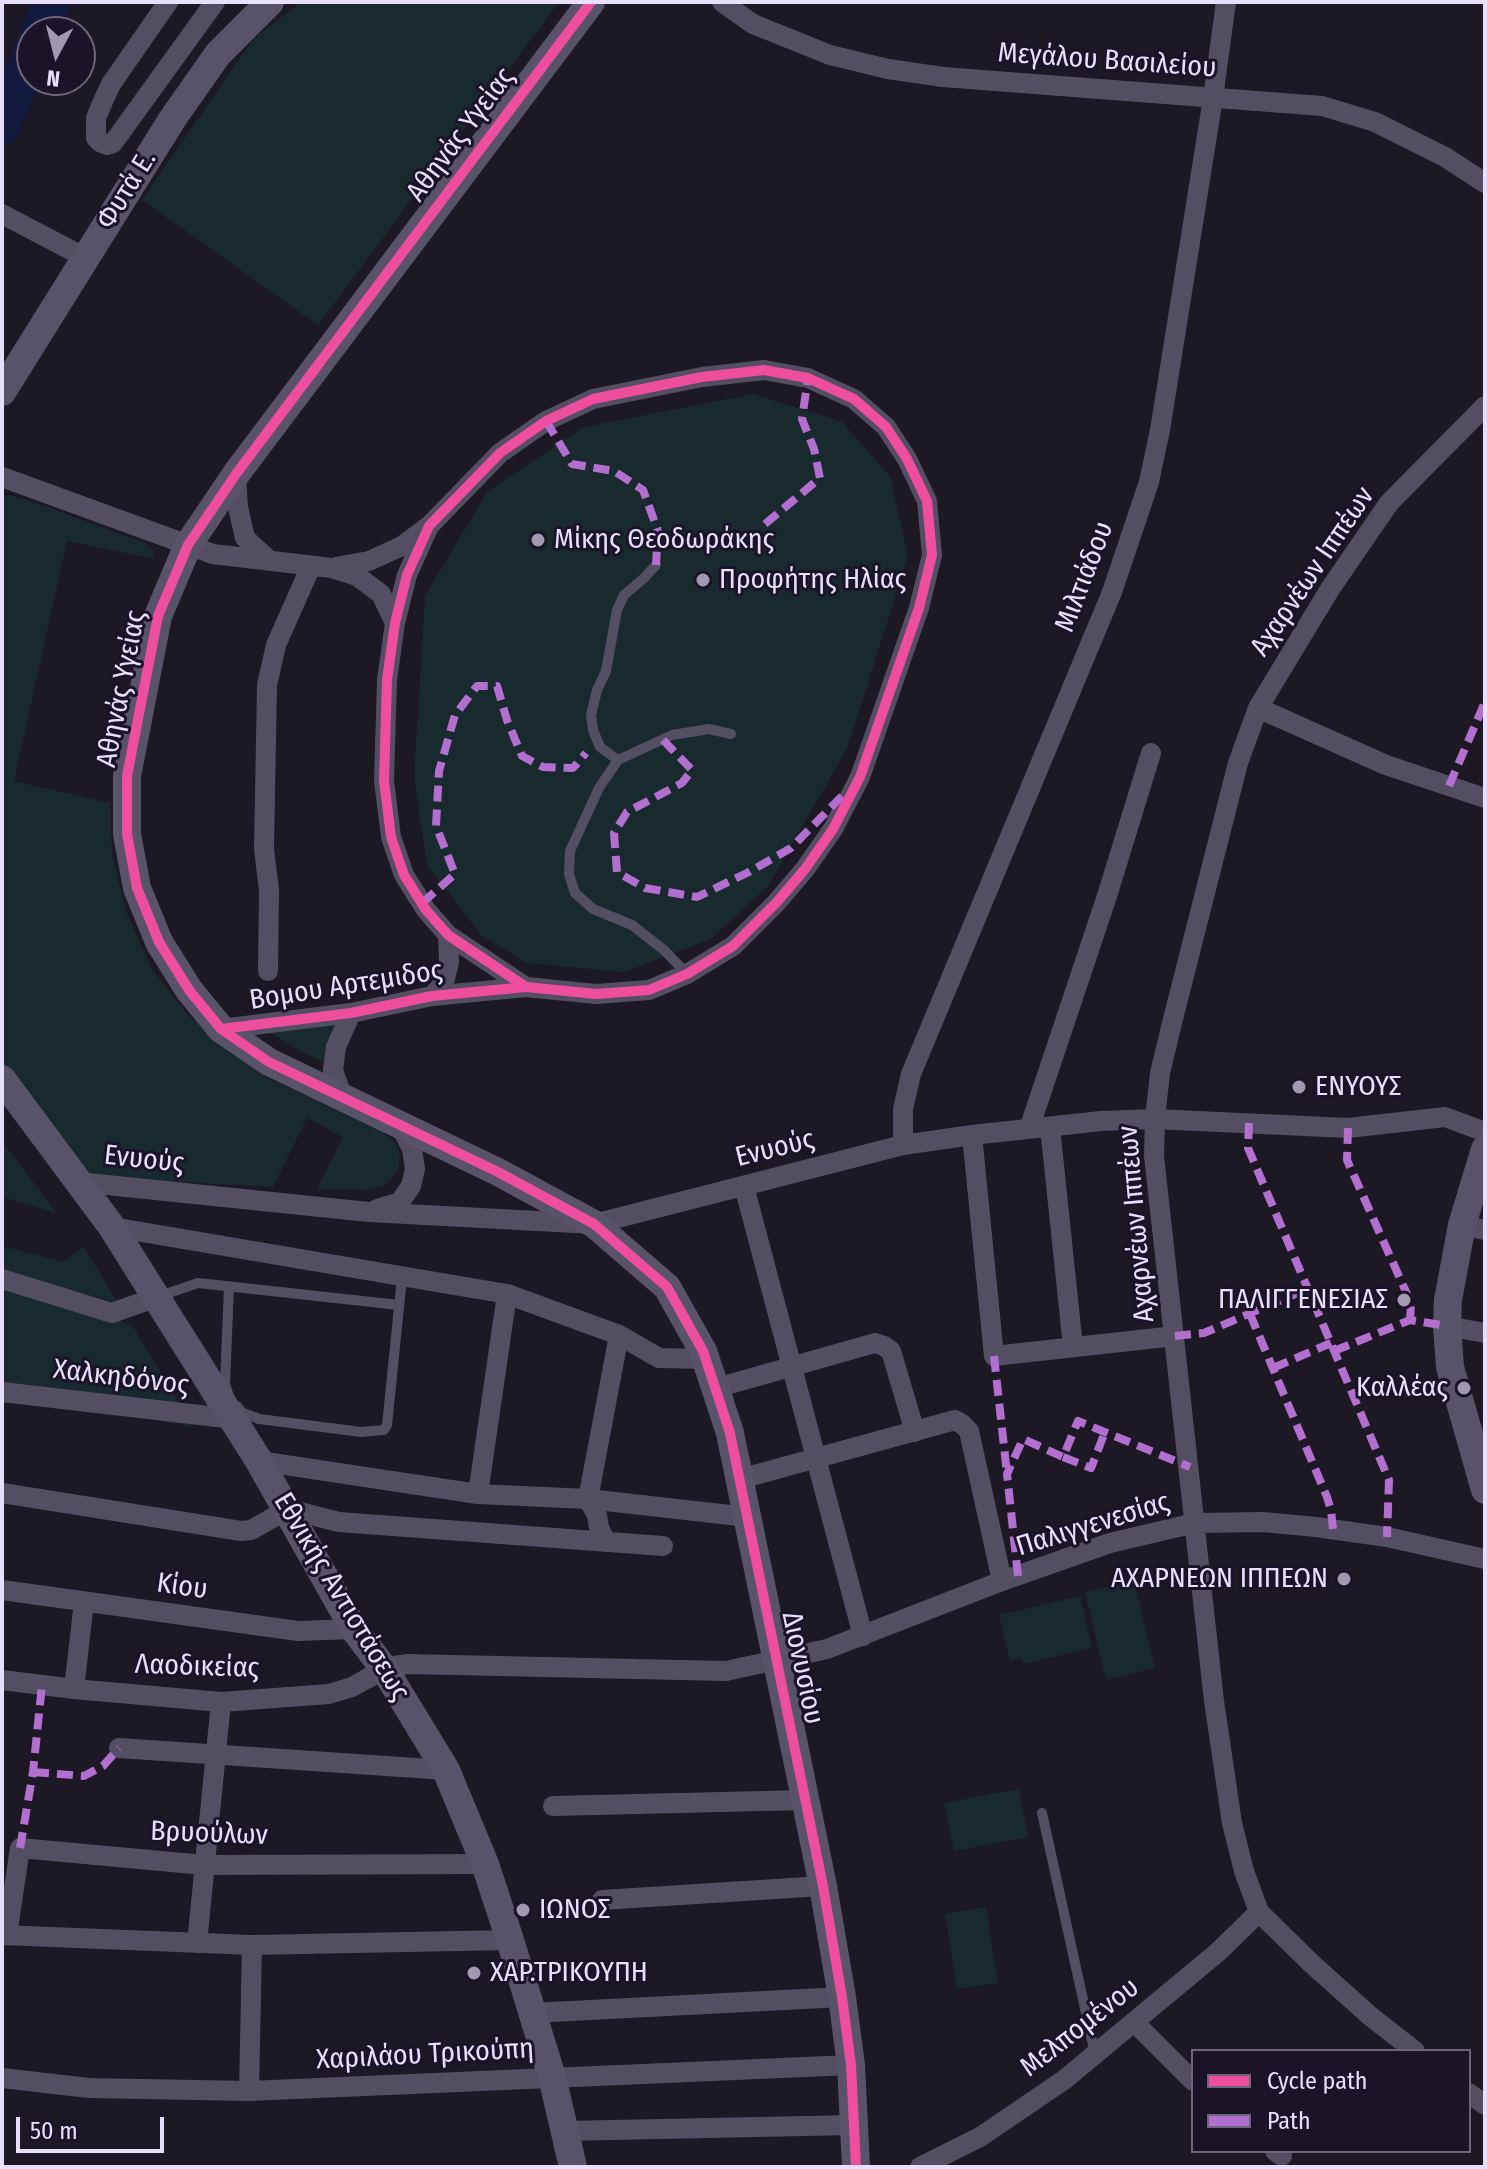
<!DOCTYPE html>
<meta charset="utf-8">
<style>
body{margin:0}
#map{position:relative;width:1487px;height:2169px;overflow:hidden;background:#1c1824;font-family:"Fira Sans Condensed",sans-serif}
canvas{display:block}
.frame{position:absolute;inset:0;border:4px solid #e8dffb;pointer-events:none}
.legend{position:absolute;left:1191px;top:2049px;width:280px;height:104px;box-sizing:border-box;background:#1b1428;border:2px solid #6d657c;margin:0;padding:10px 14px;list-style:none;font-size:24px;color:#e8dffb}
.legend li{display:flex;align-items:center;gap:16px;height:40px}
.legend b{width:40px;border:2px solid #6d657c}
.north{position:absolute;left:16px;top:16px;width:80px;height:80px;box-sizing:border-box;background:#1b1428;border:2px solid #6d657c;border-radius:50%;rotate:187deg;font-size:22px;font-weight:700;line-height:32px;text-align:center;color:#e8dffb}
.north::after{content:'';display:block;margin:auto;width:28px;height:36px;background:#a199b0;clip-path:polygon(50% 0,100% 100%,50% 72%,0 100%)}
.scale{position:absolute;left:16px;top:2117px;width:148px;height:36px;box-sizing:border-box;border:4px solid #e8dffb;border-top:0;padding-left:10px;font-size:24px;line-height:28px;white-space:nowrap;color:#e8dffb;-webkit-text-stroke:6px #1b1428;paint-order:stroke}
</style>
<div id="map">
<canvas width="1487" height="2169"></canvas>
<div class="frame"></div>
<ul class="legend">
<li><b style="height:10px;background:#ef4d9e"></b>Cycle path</li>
<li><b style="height:10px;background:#b36fd0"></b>Path</li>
</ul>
<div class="north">N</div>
<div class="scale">50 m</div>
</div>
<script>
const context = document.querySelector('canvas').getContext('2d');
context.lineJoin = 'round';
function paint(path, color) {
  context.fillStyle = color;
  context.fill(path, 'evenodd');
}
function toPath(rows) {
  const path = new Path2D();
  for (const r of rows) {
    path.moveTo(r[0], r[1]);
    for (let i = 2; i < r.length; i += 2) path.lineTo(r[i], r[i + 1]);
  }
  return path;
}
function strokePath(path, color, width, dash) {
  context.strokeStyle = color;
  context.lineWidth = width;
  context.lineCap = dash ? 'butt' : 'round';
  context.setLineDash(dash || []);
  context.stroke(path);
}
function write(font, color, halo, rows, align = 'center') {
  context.font = font + ' "Fira Sans Condensed",sans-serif';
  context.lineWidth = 6;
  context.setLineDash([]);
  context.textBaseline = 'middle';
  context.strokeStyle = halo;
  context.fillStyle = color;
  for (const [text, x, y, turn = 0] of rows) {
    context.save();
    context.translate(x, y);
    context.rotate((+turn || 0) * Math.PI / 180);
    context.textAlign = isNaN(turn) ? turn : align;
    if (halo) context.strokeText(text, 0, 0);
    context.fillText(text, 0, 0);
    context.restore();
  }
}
const green = toPath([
 [301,2,559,2,318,325,142,200,253,39],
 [754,394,842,422,890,476,908,557,847,749,768,886,711,939,624,972,527,963,481,935,427,865,414,777,425,596,488,491,584,427],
 [9,495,28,500,145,543,153,550,155,559,67,541,14,781,110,803,112,854,126,911,151,968,188,1015,234,1054,270,1079,379,1130,396,1143,400,1156,398,1170,386,1185,368,1190,317,1189,343,1137,307,1118,273,1187,107,1178,79,1169,2,1069,2,497],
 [336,1021,330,1036,326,1063,300,1051,269,1032],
 [2,1141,57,1213,2,1197],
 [2,1246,64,1262,83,1246,118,1303,2,1271],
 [2,1286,132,1325,193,1427,2,1391],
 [1134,1580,1155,1668,1106,1680,1085,1592],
 [1080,1596,1092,1648,1023,1664,1021,1658,1010,1661,999,1615],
 [1019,1789,1028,1837,954,1851,944,1803],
 [986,1907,998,1983,957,1989,945,1914]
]);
const river = toPath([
 [39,32,52,2],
 [2,127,32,50]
]);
const lane = toPath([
 [618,760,600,747,593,730,591,715,597,690,606,671,617,610,624,595,643,579,656,565],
 [687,974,664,950,632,925,593,909,575,893,569,874,570,851,599,788,618,760,672,735,709,729,731,734],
 [157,1297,198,1283,399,1305],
 [228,1393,225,1384,229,1286],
 [237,1406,243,1413,259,1419,361,1432,384,1430,387,1425,402,1278],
 [1042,1813,1095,2054]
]);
const street = toPath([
 [168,2,111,84,104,99,96,118,96,138,100,142,107,145,113,143,215,2],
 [722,2,753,24,830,55,888,69,943,77,1322,106,1375,122,1445,157,1485,183],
 [2,214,84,257],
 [236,474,238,507,245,538,270,561],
 [2,477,213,554,331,568,357,576,381,594,395,623],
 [336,567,369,561,402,546,426,528],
 [1258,708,1386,765,1485,798],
 [268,971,269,890,264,849,267,685,276,645,311,566],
 [432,996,444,983,449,962,448,935],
 [221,1029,351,1013,432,996,526,987,596,994,649,990,687,974,733,946,777,902,805,869,833,829,860,777,919,608,932,555,927,501,907,459,886,427,854,399,808,378,764,370,702,377,593,399,546,421,500,453,429,526,407,575,395,623,387,680,384,781,391,837,404,875,426,910,448,935,526,987],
 [343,1099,333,1070,336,1047,351,1013],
 [1050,1127,1073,1347],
 [1029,1129,1107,896,1151,753],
 [972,1135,994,1356,1175,1336],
 [903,1145,903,1109,911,1074,1112,592,1149,482,1160,430,1213,98,1226,2],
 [78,1182,369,1212,594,1224,903,1145,972,1135,1101,1121,1155,1119,1348,1128,1445,1117,1485,1132],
 [744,1186,863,1636],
 [377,1209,400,1202,411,1186,415,1169,412,1149,400,1125],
 [1462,1225,1485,1230],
 [112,1227,507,1294,619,1335,659,1358,706,1359],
 [2,1279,112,1313,157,1297],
 [1447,1326,1485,1333],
 [716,1388,875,1343,884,1346,891,1351,915,1432],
 [2,1392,234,1419],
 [259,1461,478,1494,588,1499,748,1517],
 [740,1479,955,1420,962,1424,969,1431,1002,1581],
 [2,1493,241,1531,251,1530,260,1525,288,1509,339,1522,663,1546],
 [478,1494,507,1294],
 [606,1542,599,1528,597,1515,588,1499,619,1335],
 [2,1590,298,1631,354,1629],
 [2,1680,74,1689,221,1702,329,1694,352,1687,388,1667,408,1664,726,1671,827,1649,1002,1581,1110,1543,1195,1523,1263,1522,1316,1527,1387,1537,1485,1559],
 [74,1689,84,1602],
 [119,1748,446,1770],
 [553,1806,805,1800],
 [602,1900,823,1886],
 [2,1935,252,1945,510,1940],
 [7,1935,20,1848,204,1865,485,1864],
 [197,1943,221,1702],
 [532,2013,842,1997],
 [1134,2022,1193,2081],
 [1415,2051,1369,2015,1312,1964,1259,1912,1244,1871,1232,1823,1214,1701,1154,1156,1155,1119,1160,1073,1173,1019,1238,763,1258,708,1330,589,1389,503,1485,406],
 [2,2078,89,2088,249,2091,851,2065],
 [249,2091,252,1945],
 [1469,2093,1485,2105],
 [564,2131,854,2125],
 [1275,2151,1282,2156],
 [920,2167,980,2137,1064,2080,1218,1952,1259,1912]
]);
const secondary = toPath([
 [591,2,236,474,188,545,158,616,127,776,127,834,137,888,159,942,189,990,221,1029,269,1062,498,1172,594,1224,667,1287,703,1351,730,1433,823,1886,842,1997,851,2065,856,2167],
 [2,392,173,118,218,54,270,2],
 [2,1079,112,1227,259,1461,354,1629,385,1670,446,1770,485,1864,510,1940,552,2077,573,2167],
 [1485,1149,1462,1225,1448,1300,1447,1326,1450,1367,1485,1490]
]);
const quiet = toPath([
 [546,421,572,464,614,471,643,490,658,531,656,565],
 [765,524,820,478,814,449,802,419,808,378],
 [663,740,692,770,682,783,627,812,614,833,617,872,645,888,697,897,747,873,791,848,844,794],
 [1449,786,1485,702],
 [422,903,455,874,436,826,439,771,455,715,477,686,497,686,507,720,522,756,543,767,573,768,586,753],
 [1249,1123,1248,1148,1389,1480,1387,1537],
 [1348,1128,1347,1160,1411,1303,1410,1320],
 [1250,1314,1327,1497,1331,1510,1333,1529],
 [1175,1336,1204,1333,1307,1289],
 [1334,1351,1410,1320,1447,1326],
 [994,1356,1007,1474],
 [1273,1368,1331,1343],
 [1063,1457,1091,1468,1105,1432],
 [1018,1576,1007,1474,1023,1439,1063,1457,1078,1421,1190,1467],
 [33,1772,84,1776,103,1766,119,1748],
 [20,1848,33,1772,42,1685]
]);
const cycleway = toPath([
 [591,2,236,474,188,545,158,616,127,776,127,834,137,888,159,942,189,990,221,1029,269,1062,498,1172,594,1224,667,1287,703,1351,730,1433,823,1886,842,1997,851,2065,856,2167],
 [221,1029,351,1013,432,996,526,987,596,994,649,990,687,974,733,946,777,902,805,869,833,829,860,777,919,608,932,555,927,501,907,459,886,427,854,399,808,378,764,370,702,377,593,399,546,421,500,453,429,526,407,575,395,623,387,680,384,781,391,837,404,875,426,910,448,935,526,987]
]);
const markers = [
 [538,540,8,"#a199b0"],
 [703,580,8,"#a199b0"],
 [1299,1087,8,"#a199b0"],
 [1404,1300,8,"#a199b0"],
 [1464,1388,8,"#a199b0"],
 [1344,1579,8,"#a199b0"],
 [523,1910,8,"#a199b0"],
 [474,1973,8,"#a199b0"]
];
const streetNames = [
 ["Μεγάλου Βασιλείου",1107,61,4],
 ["Αθηνάς Υγείας",461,135,-53],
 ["Φυτά Ε.",127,190,-58],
 ["Αχαρνέων Ιππέων",1313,572,-56],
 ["Μιλτιάδου",1085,577,-69],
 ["Αθηνάς Υγείας",122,689,-79],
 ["Βομου Αρτεμιδος",346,986,-9],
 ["Ενυούς",775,1149,-14],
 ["Ενυούς",144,1160,6],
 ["Αχαρνέων Ιππέων",1137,1224,-95],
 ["Χαλκηδόνος",121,1378,7],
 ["Παλιγγενεσίας",1093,1525,-17],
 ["Κίου",182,1587,8],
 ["Εθνικής Αντιστάσεως",341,1597,59],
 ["Λαοδικείας",197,1667,2],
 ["Διονυσίου",802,1668,78],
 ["Βρυούλων",209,1834,2],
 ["Μελπομένου",1080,2028,-38],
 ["Χαριλάου Τρικούπη",425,2055,-3]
];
const poiNames = [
 ["Μίκης Θεοδωράκης",554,540],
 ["Προφήτης Ηλίας",719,580],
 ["ΕΝΥΟΥΣ",1315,1087],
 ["ΠΑΛΙΓΓΕΝΕΣΙΑΣ",1388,1300,"right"],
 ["Καλλέας",1448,1388,"right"],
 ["ΑΧΑΡΝΕΩΝ ΙΠΠΕΩΝ",1328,1579,"right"],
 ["ΙΩΝΟΣ",539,1910],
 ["ΧΑΡ.ΤΡΙΚΟΥΠΗ",490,1973]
];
paint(green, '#192a2f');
strokePath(river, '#131a40', 36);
strokePath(lane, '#534e62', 10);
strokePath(street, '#534e62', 20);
strokePath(secondary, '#585368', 28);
strokePath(quiet, '#b36fd0', 8, [16, 8]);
strokePath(cycleway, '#ef4d9e', 10);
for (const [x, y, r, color] of markers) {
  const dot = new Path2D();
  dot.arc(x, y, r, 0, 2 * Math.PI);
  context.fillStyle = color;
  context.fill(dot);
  strokePath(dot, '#1b1428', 3);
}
write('28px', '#e8dffb', '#1b1428', streetNames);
write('28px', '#e8dffb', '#1b1428', poiNames, 'left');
</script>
